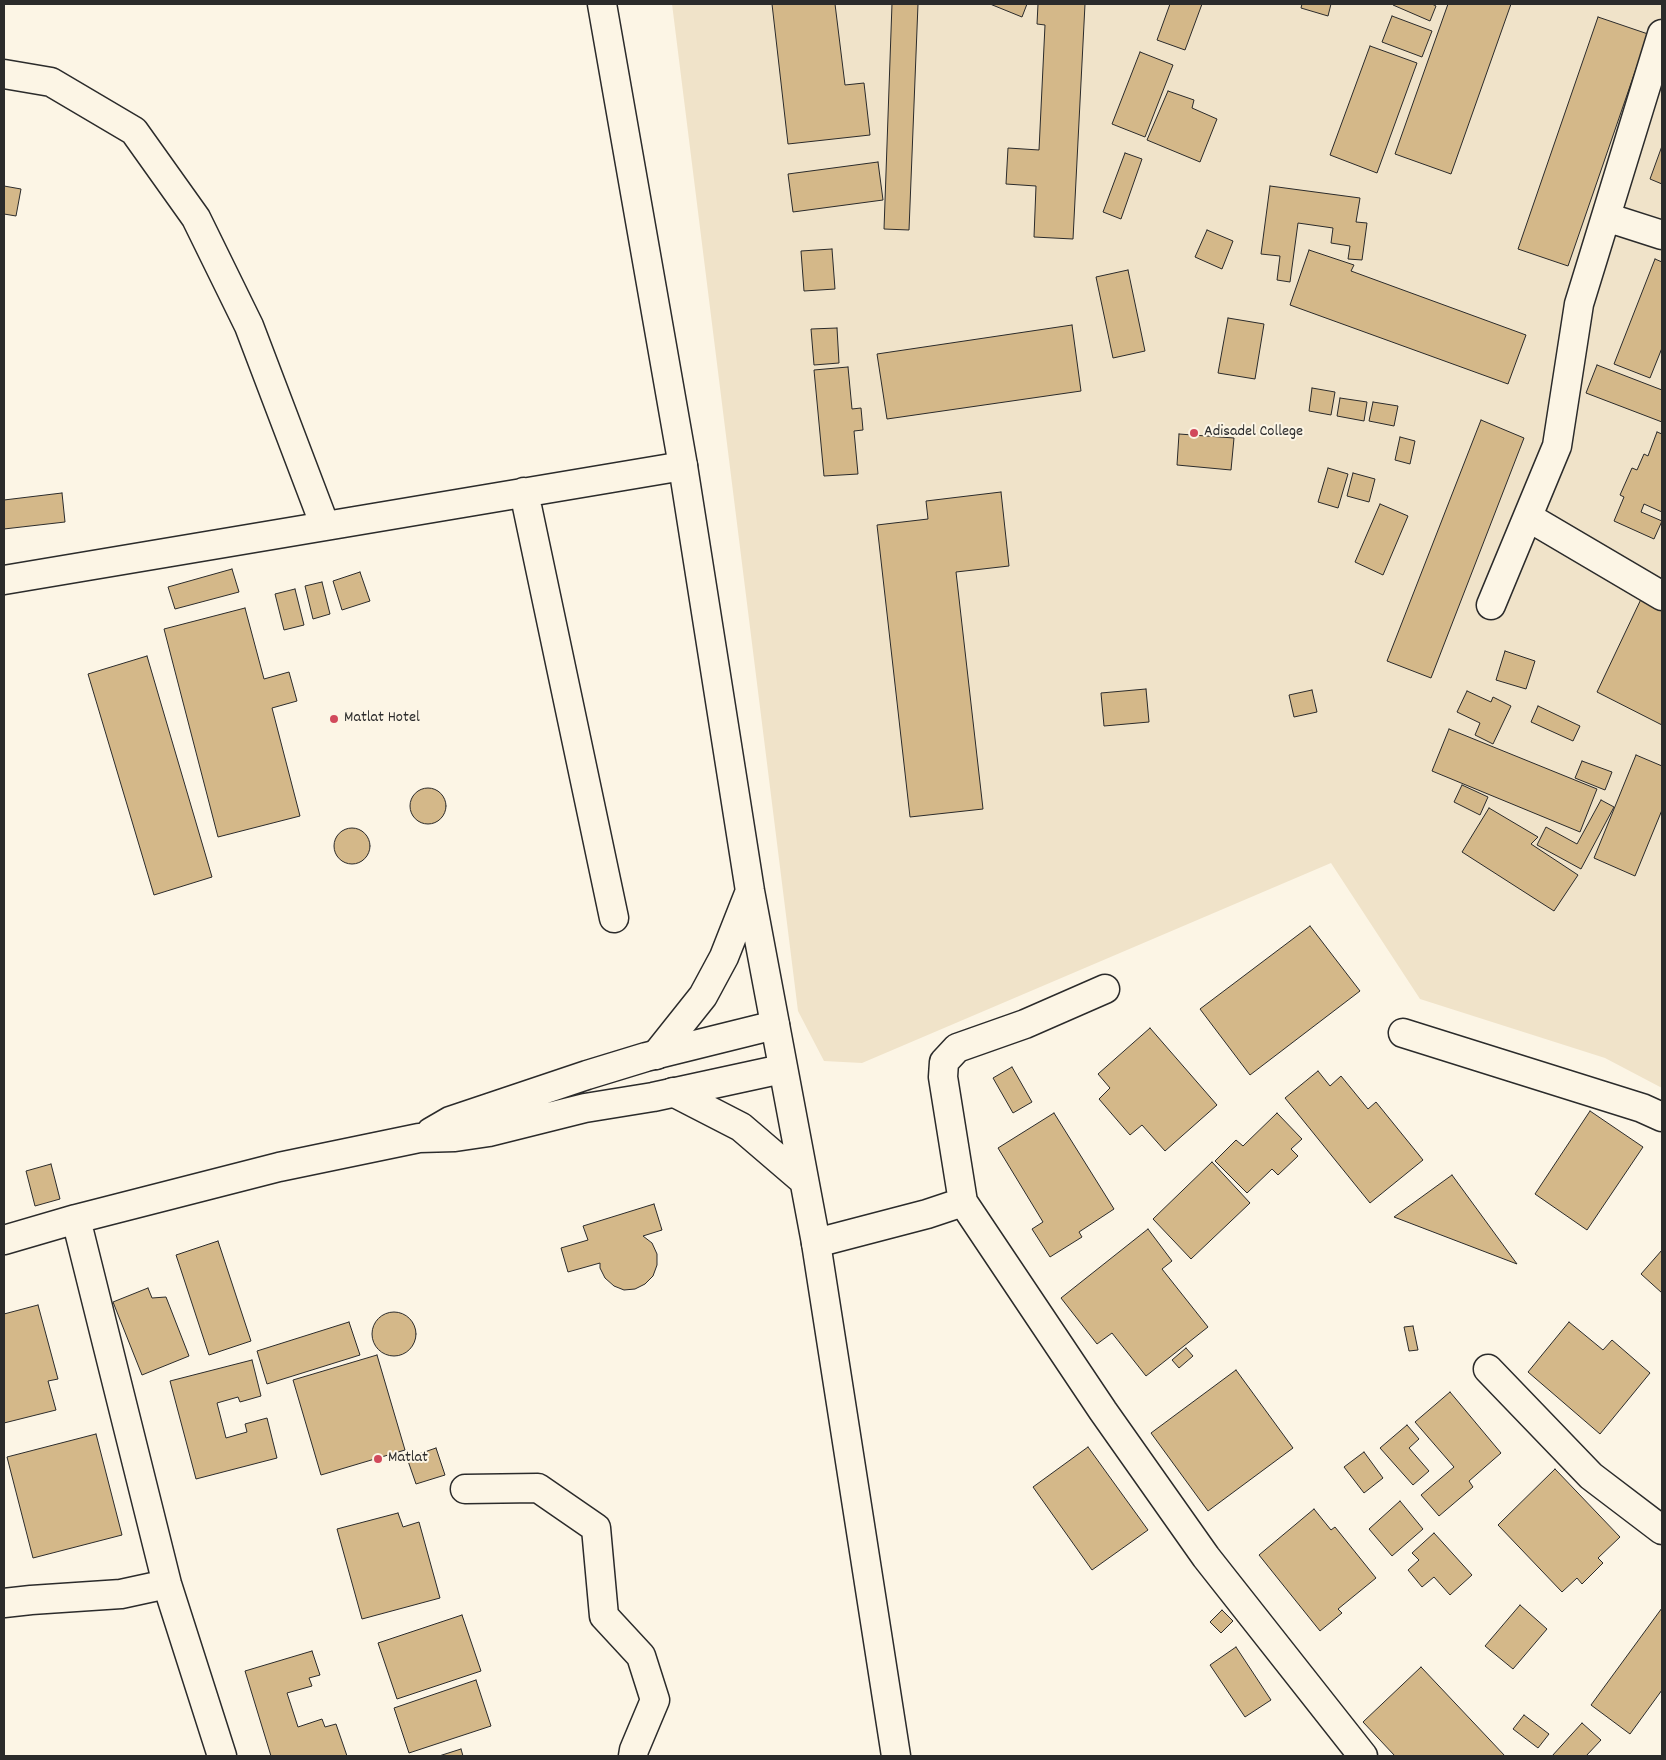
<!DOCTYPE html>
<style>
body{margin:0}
#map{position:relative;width:1666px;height:1760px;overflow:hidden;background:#fcf5e5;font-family:Dekko,sans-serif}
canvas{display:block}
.frame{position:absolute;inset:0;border:5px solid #2b2b2b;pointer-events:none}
</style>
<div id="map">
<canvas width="1666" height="1760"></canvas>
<div class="frame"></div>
</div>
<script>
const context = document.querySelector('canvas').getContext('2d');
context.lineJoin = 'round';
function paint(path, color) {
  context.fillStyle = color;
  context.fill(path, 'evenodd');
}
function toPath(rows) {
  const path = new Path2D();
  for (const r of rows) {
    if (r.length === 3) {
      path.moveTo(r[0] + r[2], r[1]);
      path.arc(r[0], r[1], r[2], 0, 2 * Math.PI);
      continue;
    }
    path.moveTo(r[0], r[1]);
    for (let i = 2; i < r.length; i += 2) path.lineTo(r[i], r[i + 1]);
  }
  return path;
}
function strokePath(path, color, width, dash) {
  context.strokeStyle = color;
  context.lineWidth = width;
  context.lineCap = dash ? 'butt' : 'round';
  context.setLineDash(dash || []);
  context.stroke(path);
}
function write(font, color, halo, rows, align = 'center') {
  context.font = font + ' Dekko,sans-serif';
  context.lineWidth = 4;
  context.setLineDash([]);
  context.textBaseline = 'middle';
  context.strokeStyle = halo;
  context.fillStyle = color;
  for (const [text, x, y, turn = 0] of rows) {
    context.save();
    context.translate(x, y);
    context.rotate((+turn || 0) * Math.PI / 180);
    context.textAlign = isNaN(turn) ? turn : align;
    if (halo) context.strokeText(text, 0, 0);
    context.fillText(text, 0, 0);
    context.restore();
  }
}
const built = toPath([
 [672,4,1662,4,1662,1088,1605,1058,1420,999,1331,863,862,1063,824,1061,798,1011]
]);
const building = toPath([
 [772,4,835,4,845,85,864,83,870,135,788,144,772,4],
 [892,4,918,4,909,230,884,229,892,4],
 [990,4,1027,4,1022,17,990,4],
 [1029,4,1085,4,1073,239,1034,237,1036,186,1006,184,1008,148,1039,150,1045,25,1037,24,1038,4,1029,4],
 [1170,4,1202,4,1185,50,1157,40,1170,4],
 [1302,4,1331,4,1328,16,1301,8,1302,4],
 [1394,4,1432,4,1436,6,1430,21,1393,5,1394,4],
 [1448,4,1511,4,1451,174,1395,154,1448,4],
 [1392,16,1432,31,1422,57,1382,42,1392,16],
 [1598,17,1648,34,1568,266,1518,249,1598,17],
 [1370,46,1417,63,1377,173,1330,155,1370,46],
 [1140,52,1173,65,1145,137,1112,124,1140,52],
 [1168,91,1194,100,1192,108,1217,119,1200,162,1147,140,1168,91],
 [1662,146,1662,184,1650,179,1662,146],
 [1125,153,1142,159,1121,219,1103,212,1125,153],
 [878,162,883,200,793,212,788,174,878,162],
 [4,186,21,189,16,216,4,214,4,186],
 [1270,186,1360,198,1356,222,1367,223,1362,260,1348,259,1350,246,1331,243,1333,228,1298,223,1290,282,1277,280,1280,256,1261,254,1270,186],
 [1207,230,1233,241,1222,269,1195,257,1207,230],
 [832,249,835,289,804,291,801,251,832,249],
 [1309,250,1354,265,1351,271,1526,335,1508,384,1290,305,1309,250],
 [1655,259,1662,262,1662,348,1650,378,1614,364,1655,259],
 [1128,270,1145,351,1113,358,1096,277,1128,270],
 [1228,318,1264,324,1255,379,1218,373,1228,318],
 [1072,325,1081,391,887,419,877,354,1072,325],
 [837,328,839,363,814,365,811,329,837,328],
 [1597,365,1662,390,1662,422,1586,393,1597,365],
 [848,367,852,409,861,408,863,430,854,431,858,474,824,476,814,370,848,367],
 [1312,388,1335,392,1331,415,1309,411,1312,388],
 [1340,398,1367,402,1364,421,1337,416,1340,398],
 [1373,402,1398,406,1394,426,1369,421,1373,402],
 [1481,420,1524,438,1431,678,1387,661,1481,420],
 [1657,432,1662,434,1662,512,1644,504,1641,512,1662,521,1654,539,1614,521,1624,497,1620,495,1632,468,1637,470,1644,454,1648,456,1657,432],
 [1179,434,1234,438,1231,470,1177,465,1179,434],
 [1400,437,1415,441,1410,464,1395,460,1400,437],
 [1328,468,1348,474,1338,508,1318,502,1328,468],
 [1353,473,1375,479,1369,502,1347,496,1353,473],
 [1001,492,1009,566,956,572,983,809,910,817,877,525,928,519,926,501,1001,492],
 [62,493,65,522,4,529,4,500,62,493],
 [1380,504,1408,516,1383,575,1355,562,1380,504],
 [232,569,239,592,175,609,168,587,232,569],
 [360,572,370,601,342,610,333,581,360,572],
 [322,582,330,614,313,619,305,586,322,582],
 [295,589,304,625,284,630,275,594,295,589],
 [1643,595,1662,604,1662,725,1597,692,1643,595],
 [245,608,264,679,289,672,297,701,272,708,300,816,218,837,164,629,245,608],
 [1505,651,1535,661,1526,689,1496,680,1505,651],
 [147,656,212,877,154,895,88,674,147,656],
 [1146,689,1149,722,1104,726,1101,693,1146,689],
 [1312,690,1317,712,1294,717,1289,695,1312,690],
 [1467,691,1491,702,1493,697,1511,706,1493,744,1475,735,1480,723,1457,712,1467,691],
 [1538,706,1580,726,1573,741,1531,722,1538,706],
 [1449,729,1597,789,1580,832,1432,771,1449,729],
 [1636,755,1662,766,1662,810,1635,876,1594,858,1636,755],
 [1582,761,1612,772,1605,790,1575,778,1582,761],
 [1462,785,1488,797,1480,815,1454,802,1462,785],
 [428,806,18],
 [1601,800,1614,807,1581,869,1537,845,1546,827,1577,844,1601,800],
 [1489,808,1538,837,1531,844,1578,875,1554,911,1462,852,1489,808],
 [352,846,18],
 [1310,926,1360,991,1250,1075,1200,1009,1310,926],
 [1150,1028,1217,1105,1165,1151,1142,1125,1130,1135,1099,1099,1110,1088,1098,1074,1150,1028],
 [1012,1067,1032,1102,1013,1113,993,1078,1012,1067],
 [1318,1071,1330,1086,1341,1076,1368,1109,1376,1102,1423,1160,1370,1203,1285,1098,1318,1071],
 [1590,1111,1643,1147,1587,1230,1535,1194,1590,1111],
 [1054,1113,1114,1209,1079,1232,1082,1237,1050,1257,1032,1229,1043,1222,998,1148,1054,1113],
 [1277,1113,1302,1139,1291,1149,1298,1156,1278,1175,1272,1169,1247,1193,1215,1161,1236,1140,1243,1146,1277,1113],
 [1212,1162,1250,1203,1191,1259,1153,1219,1212,1162],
 [51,1164,60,1199,35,1206,26,1171,51,1164],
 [1452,1175,1517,1264,1394,1217,1452,1175],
 [654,1204,662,1230,643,1236,652,1243,657,1254,657,1265,653,1276,645,1284,635,1289,624,1290,614,1286,605,1278,600,1268,600,1263,568,1272,561,1248,588,1240,583,1226,654,1204],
 [1148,1229,1172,1261,1162,1269,1208,1327,1146,1376,1112,1333,1097,1344,1061,1298,1148,1229],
 [218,1241,251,1341,209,1355,176,1255,218,1241],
 [1662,1250,1662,1293,1641,1274,1662,1250],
 [148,1288,152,1298,166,1297,189,1356,142,1375,113,1302,148,1288],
 [38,1305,58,1379,48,1381,56,1410,4,1423,4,1314,38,1305],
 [394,1334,22],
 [349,1322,360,1355,267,1384,257,1351,349,1322],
 [1569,1322,1603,1350,1612,1340,1650,1373,1600,1434,1528,1372,1569,1322],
 [1413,1326,1418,1350,1409,1351,1404,1327,1413,1326],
 [1186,1348,1193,1356,1179,1368,1172,1360,1186,1348],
 [377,1355,405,1450,321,1475,293,1380,377,1355],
 [252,1360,261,1396,240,1402,238,1397,217,1403,226,1438,247,1432,245,1424,267,1418,277,1458,196,1479,170,1381,252,1360],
 [1236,1370,1293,1448,1208,1511,1151,1433,1236,1370],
 [1450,1392,1501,1453,1469,1481,1473,1487,1439,1516,1421,1495,1454,1467,1415,1422,1450,1392],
 [1407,1425,1419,1439,1409,1448,1429,1471,1413,1485,1380,1448,1407,1425],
 [96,1434,122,1535,33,1558,7,1457,96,1434],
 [1088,1447,1148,1530,1092,1570,1033,1487,1088,1447],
 [436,1448,445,1475,416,1484,407,1458,436,1448],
 [1364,1452,1383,1478,1364,1493,1344,1467,1364,1452],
 [1555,1469,1620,1537,1598,1558,1603,1563,1582,1584,1577,1578,1562,1592,1498,1525,1555,1469],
 [1400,1501,1423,1529,1392,1556,1369,1529,1400,1501],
 [1314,1509,1331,1530,1335,1527,1376,1578,1338,1609,1342,1613,1320,1631,1259,1555,1314,1509],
 [398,1513,403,1527,419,1522,440,1598,362,1619,337,1529,398,1513],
 [1434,1533,1472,1575,1450,1595,1434,1577,1422,1587,1408,1570,1419,1560,1412,1553,1434,1533],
 [1520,1605,1547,1629,1513,1669,1485,1646,1520,1605],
 [1662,1608,1662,1690,1630,1734,1591,1705,1662,1608],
 [1222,1610,1233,1621,1221,1633,1210,1622,1222,1610],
 [462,1615,481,1671,397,1699,378,1643,462,1615],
 [1236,1647,1271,1700,1245,1717,1210,1665,1236,1647],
 [312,1651,320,1675,309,1678,312,1686,287,1693,298,1727,322,1719,325,1727,336,1724,347,1756,271,1756,245,1671,312,1651],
 [1421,1667,1489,1739,1505,1756,1395,1756,1363,1722,1421,1667],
 [476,1680,491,1726,409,1753,394,1708,476,1680],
 [1524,1715,1549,1734,1538,1748,1513,1729,1524,1715],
 [1582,1723,1601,1740,1586,1756,1552,1756,1582,1723],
 [461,1749,463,1756,439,1756,461,1749]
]);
const minor = toPath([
 [4,74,51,82,134,131,196,218,249,326,325,526],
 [1606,217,1662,235],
 [524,492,614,918],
 [1528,517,1662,596],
 [4,580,683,466],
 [1491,605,1557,446,1579,304,1662,34],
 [1403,1033,1642,1108,1662,1117],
 [431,1132,450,1121,587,1075,646,1057,775,1025],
 [963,1202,943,1077,944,1062,957,1048,1025,1024,1105,989],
 [76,1219,167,1584,222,1756],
 [4,1240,76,1219,279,1167,419,1138,455,1137,489,1132,585,1108,653,1097,782,1069],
 [816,1243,927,1214,963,1202,1103,1411,1206,1557,1363,1756],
 [1488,1369,1591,1476,1662,1530],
 [465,1489,538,1488,596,1528,604,1616,641,1656,655,1700,634,1750,633,1756],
 [4,1603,31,1600,121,1594,167,1584]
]);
const highway = toPath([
 [602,4,683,466,750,891,816,1243,896,1756],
 [656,1055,703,996,724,957,750,891],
 [673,1092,741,1127,804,1181]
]);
const markers = [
 [1194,433,5,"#d1495b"],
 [334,719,5,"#d1495b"],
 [378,1459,5,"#d1495b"]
];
const poiNames = [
 ["Adisadel College",1204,433],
 ["Matlat Hotel",344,719],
 ["Matlat",388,1459]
];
paint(built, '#f0e3c9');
paint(building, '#d4b889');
strokePath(building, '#2b2b2b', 1);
strokePath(minor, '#2b2b2b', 31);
strokePath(highway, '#2b2b2b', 31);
strokePath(minor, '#fcf5e5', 28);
strokePath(highway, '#fcf5e5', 28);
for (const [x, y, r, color] of markers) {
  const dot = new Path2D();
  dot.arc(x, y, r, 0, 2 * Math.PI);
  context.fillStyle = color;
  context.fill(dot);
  strokePath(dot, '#fcf5e5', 2);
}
write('16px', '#2b2b2b', '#fcf5e5', poiNames, 'left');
</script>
